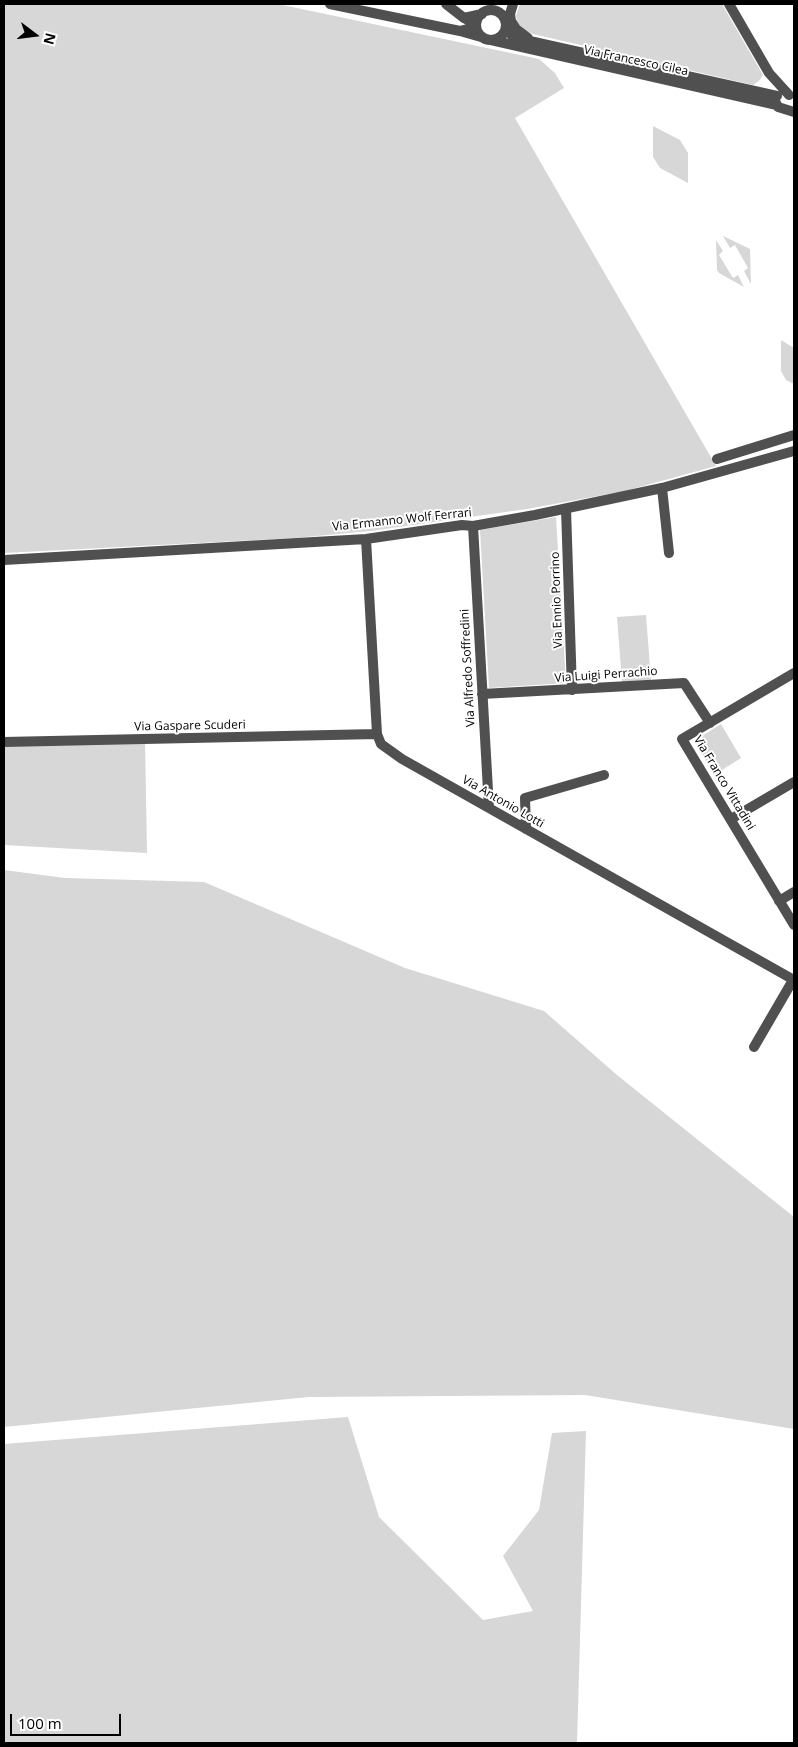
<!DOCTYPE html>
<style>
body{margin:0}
#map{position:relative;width:798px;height:1747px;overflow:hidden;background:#fff;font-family:"Open Sans",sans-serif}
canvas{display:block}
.frame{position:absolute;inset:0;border:5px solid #000;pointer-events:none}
.north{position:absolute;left:10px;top:10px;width:50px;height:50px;-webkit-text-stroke:4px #fff;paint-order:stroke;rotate:105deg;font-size:14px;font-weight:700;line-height:20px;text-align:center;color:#000}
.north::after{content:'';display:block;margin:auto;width:18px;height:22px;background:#000;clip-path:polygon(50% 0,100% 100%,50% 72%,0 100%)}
.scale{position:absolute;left:10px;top:1714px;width:111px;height:22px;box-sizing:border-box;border:2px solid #000;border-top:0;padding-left:6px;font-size:15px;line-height:18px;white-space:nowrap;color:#000;-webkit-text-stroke:4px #fff;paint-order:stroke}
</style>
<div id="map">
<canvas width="798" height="1747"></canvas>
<div class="frame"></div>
<div class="north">N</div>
<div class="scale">100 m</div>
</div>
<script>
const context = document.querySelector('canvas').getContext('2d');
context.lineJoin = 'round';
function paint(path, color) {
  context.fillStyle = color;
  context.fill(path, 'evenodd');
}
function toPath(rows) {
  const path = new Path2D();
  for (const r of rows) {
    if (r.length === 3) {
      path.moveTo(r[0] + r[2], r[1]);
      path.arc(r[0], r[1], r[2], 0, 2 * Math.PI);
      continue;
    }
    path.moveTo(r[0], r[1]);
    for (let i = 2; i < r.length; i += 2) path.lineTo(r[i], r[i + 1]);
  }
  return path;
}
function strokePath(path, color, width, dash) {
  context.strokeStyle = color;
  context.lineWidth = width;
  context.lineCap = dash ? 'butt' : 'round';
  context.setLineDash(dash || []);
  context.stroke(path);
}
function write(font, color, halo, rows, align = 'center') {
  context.font = font + ' "Open Sans",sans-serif';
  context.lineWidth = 4;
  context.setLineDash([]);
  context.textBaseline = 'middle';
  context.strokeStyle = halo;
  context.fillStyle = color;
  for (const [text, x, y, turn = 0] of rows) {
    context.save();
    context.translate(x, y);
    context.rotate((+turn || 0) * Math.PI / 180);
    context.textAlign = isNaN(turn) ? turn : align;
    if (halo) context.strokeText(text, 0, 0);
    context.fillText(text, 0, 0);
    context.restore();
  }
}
const green = toPath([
 [4,4,278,4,539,59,555,73,564,88,515,118,716,466,625,491,527,509,370,531,295,538,4,553],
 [520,4,722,4,763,75,759,81,753,85,533,34,522,29,518,23,516,16],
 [653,126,680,140,688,153,688,183,660,168,653,157],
 [723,236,750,249,751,284,744,271,748,268,735,245,730,248],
 [716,240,723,251,719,255,733,278,738,275,744,287,719,273,717,270],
 [781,340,794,348,794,384,786,380,781,371],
 [556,517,566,683,489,688,480,530],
 [646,615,651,680,622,682,617,617],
 [721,724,741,758,714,775,694,741],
 [145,739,147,853,4,845,4,742],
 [4,870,65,878,204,882,405,968,544,1011,617,1075,794,1217,794,1429,585,1395,309,1397,4,1427],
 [348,1417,379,1517,483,1620,533,1611,503,1556,539,1510,552,1433,586,1431,577,1743,4,1743,4,1444]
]);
const minor = toPath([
 [330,4,460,31],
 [446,4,464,18],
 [513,4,510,14,511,21,516,29,528,38],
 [729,4,769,73,789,95],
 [491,25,15],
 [506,26,509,33,516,38,777,96],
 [481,37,460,31,471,28,476,24,464,18,482,14],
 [491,40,777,105],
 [775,101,778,107,794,112],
 [717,459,794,435],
 [662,488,669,553],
 [566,509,572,690],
 [473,526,489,808],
 [366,539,377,734,381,744,402,759,794,980],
 [4,560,366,539,462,525,473,526,535,515,662,488,794,451],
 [794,673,682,739,794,925],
 [482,694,684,683,710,723],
 [4,742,377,734],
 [731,819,794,782],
 [526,829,525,798,604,775],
 [779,901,794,892],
 [754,1047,793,980]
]);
const streetNames = [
 ["Via Francesco Cilea",636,61,12],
 ["Via Ermanno Wolf Ferrari",402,520,-6],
 ["Via Ennio Porrino",557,600,-92],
 ["Via Alfredo Soffredini",468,668,-93],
 ["Via Luigi Perrachio",606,675,-4],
 ["Via Gaspare Scuderi",190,726,-1],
 ["Via Franco Vittadini",724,783,59],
 ["Via Antonio Lotti",503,802,30]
];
paint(green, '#d7d7d7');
strokePath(minor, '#505050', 10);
write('12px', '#000', '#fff', streetNames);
</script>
